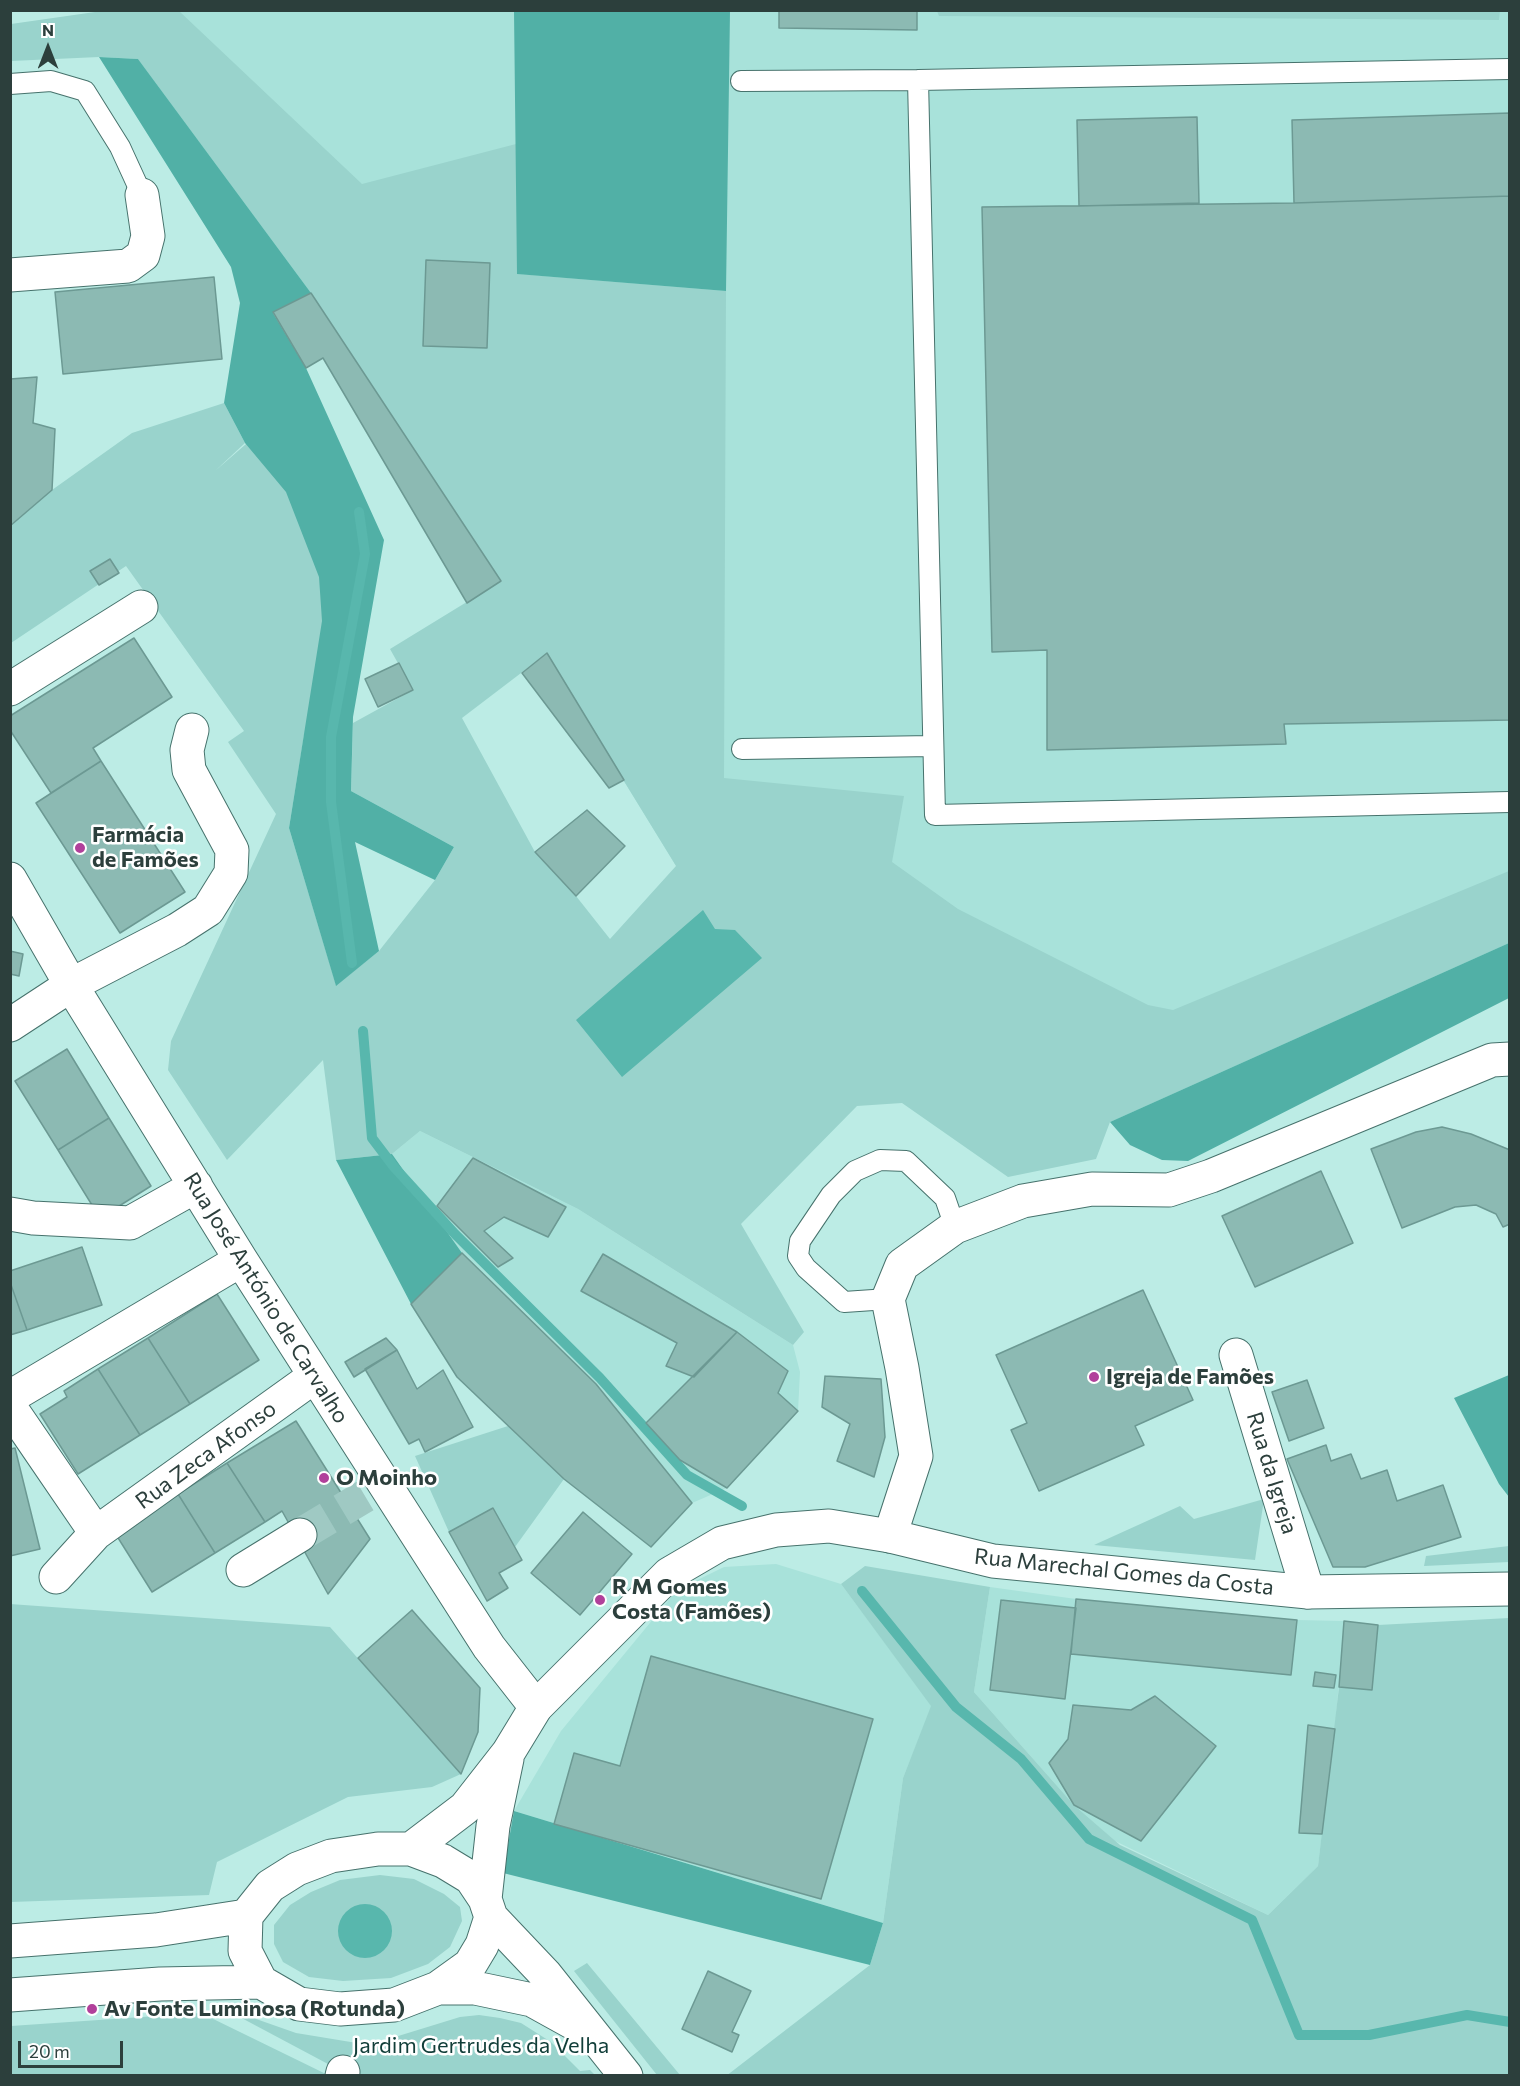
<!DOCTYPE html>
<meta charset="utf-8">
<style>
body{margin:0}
#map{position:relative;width:1520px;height:2086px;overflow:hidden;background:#bcece5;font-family:Commissioner,sans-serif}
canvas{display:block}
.frame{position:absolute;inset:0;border:12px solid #2c3f3c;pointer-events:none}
.north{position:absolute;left:18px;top:18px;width:60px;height:60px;-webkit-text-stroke:4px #fff;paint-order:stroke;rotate:0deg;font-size:16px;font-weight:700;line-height:24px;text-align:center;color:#2c3f3c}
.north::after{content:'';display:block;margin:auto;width:21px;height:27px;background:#2c3f3c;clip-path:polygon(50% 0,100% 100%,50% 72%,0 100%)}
.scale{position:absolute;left:18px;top:2041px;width:105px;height:27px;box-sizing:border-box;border:3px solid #2c3f3c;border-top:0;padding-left:8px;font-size:18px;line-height:21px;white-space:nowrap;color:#2c3f3c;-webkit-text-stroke:4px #fff;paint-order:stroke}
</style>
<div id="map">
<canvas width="1520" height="2086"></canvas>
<div class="frame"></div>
<div class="north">N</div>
<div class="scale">20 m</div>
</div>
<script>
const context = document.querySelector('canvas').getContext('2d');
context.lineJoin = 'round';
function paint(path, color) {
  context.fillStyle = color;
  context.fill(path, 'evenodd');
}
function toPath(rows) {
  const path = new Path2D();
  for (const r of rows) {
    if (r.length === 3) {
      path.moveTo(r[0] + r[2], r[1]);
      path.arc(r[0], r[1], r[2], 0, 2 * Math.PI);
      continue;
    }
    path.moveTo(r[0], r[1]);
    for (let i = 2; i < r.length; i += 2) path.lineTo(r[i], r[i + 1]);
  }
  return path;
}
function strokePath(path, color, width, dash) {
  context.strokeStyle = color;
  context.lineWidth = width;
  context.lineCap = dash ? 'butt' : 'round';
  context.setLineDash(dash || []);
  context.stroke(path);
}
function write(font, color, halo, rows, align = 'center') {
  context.font = font + ' Commissioner,sans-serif';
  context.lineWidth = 5;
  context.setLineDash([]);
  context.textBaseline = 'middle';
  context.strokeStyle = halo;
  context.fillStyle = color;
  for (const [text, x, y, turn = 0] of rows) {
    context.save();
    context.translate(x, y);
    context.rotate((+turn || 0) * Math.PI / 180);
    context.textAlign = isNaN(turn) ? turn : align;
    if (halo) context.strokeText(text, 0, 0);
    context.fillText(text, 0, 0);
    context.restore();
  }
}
const built = toPath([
 [102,11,1509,11,1509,943,1110,1122,715,929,501,581,311,293],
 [420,1131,578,1209,793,1345,800,1372,798,1411,727,1488,692,1503,651,1547,564,1479,457,1377,411,1304,462,1253,392,1154],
 [776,1564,841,1584,932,1706,903,1778,883,1923,514,1811,561,1731,677,1590,724,1567],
 [990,1587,1076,1599,1297,1620,1344,1621,1335,1729,1318,1866,1268,1915,1115,1841,1074,1805,974,1692]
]);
const green = toPath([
 [102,11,179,11,362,184,516,144,518,274,726,291,724,778,904,796,892,862,958,909,1148,1005,1173,1010,1509,871,1509,943,1110,1122,1096,1159,1008,1177,902,1103,857,1106,741,1224,804,1332,793,1345,578,1209,420,1131,392,1154,336,1160,323,1060,227,1160,168,1070,171,1041,276,814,228,742,244,731,126,566,11,643,10,526,52,490,132,433,224,403,245,443,215,471,292,404,347,615,304,735,289,828,336,985,379,951,435,880,454,847,351,791,353,723,413,690,390,649,501,581,311,293,138,59,99,57,11,61,11,24],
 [546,654,676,866,610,939,576,896,535,852,462,718],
 [937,11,1500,11,1499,20,939,16],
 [508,1426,564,1479,515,1547,493,1508,449,1532,415,1456],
 [1264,1499,1255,1560,1094,1545,1180,1506,1194,1519],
 [1509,1546,1509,1562,1424,1566,1426,1556],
 [865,1566,990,1587,974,1692,1074,1805,1120,1845,1268,1915,1318,1866,1339,1687,1344,1621,1378,1625,1509,1618,1509,2075,726,2076,870,1965,883,1923,903,1778,931,1706,841,1584],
 [10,1604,330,1627,461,1774,432,1787,348,1797,217,1862,209,1895,11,1902],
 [380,1875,414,1879,444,1894,460,1907,462,1921,450,1947,428,1964,391,1978,343,1981,309,1977,283,1962,274,1944,274,1925,290,1905,311,1892,340,1880],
 [587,1963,680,2075,657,2075,574,1971],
 [219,2006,296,2033,369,2045,460,2017,479,2015,500,2018,521,2023,551,2042,580,2071,590,2070,595,2075,342,2075,343,2072],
 [201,2013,328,2075,11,2076,11,2026]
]);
const forest = toPath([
 [514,11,730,11,726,291,517,274],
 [99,57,138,59,311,293,273,313,306,368,384,540,353,717,351,791,454,847,435,880,355,842,379,951,336,986,289,828,322,621,319,577,286,492,245,443,224,403,240,303,231,267],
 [1509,943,1509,998,1188,1161,1162,1160,1130,1145,1110,1122],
 [392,1154,462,1253,411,1304,336,1160],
 [1509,1375,1509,1497,1499,1484,1454,1398],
 [514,1811,883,1923,870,1965,503,1873]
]);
const water = toPath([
 [703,910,715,929,735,930,762,958,622,1077,576,1020],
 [365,1931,27]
]);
const stream = toPath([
 [352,963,331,802,331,737,365,554,359,512],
 [363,1031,372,1138,394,1167,455,1234,600,1378,687,1475,742,1506],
 [862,1591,956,1707,1021,1759,1089,1839,1252,1920,1299,2035,1369,2035,1467,2015,1510,2022]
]);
const building = toPath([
 [779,10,917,10,917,30,779,28,779,10],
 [1510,113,1510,196,1294,203,1292,120,1510,113],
 [1197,117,1199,203,1079,206,1077,120,1197,117],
 [1510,196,1510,720,1284,724,1286,744,1047,750,1047,650,992,652,982,207,1294,203,1510,196],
 [426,260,490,263,487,348,423,346,426,260],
 [214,277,222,359,63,374,55,292,214,277],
 [311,293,501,581,467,603,323,358,306,368,273,312,311,293],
 [37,377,33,423,55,429,52,490,10,526,10,379,37,377],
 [110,559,119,573,99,585,90,571,110,559],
 [134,638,172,697,93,748,101,761,51,793,10,730,10,716,134,638],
 [547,653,624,780,609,788,522,673,547,653],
 [399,663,413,690,378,707,365,679,399,663],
 [101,761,185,892,120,933,36,803,101,761],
 [587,810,625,846,576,896,535,852,587,810],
 [10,951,23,954,19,976,10,974,10,951],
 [67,1049,109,1118,58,1150,15,1081,67,1049],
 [109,1118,151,1186,100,1218,58,1150,109,1118],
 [1442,1127,1471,1134,1510,1150,1510,1224,1503,1227,1496,1214,1476,1205,1455,1207,1402,1228,1371,1149,1416,1132,1442,1127],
 [473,1158,566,1207,548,1237,504,1217,484,1231,513,1258,498,1267,437,1206,473,1158],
 [1321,1171,1353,1243,1255,1287,1222,1216,1321,1171],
 [82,1247,102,1305,27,1330,10,1282,10,1271,82,1247],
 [462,1253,596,1384,692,1503,651,1547,564,1479,457,1377,411,1304,462,1253],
 [603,1254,737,1332,694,1377,666,1366,677,1343,581,1291,603,1254],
 [10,1282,27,1330,10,1335,10,1282],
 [1143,1290,1193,1400,1135,1426,1144,1445,1039,1491,1011,1430,1027,1423,996,1355,1143,1290],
 [217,1294,259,1360,190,1404,148,1338,217,1294],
 [737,1332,788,1371,778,1393,798,1411,727,1488,680,1460,646,1423,737,1332],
 [148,1338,190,1404,140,1435,98,1369,148,1338],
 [386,1338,397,1350,354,1377,345,1362,386,1338],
 [397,1350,417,1389,443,1370,473,1427,425,1452,419,1439,409,1444,365,1369,397,1350],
 [98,1369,140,1435,78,1474,40,1414,67,1397,64,1391,98,1369],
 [825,1376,881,1379,885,1437,874,1477,837,1461,850,1424,822,1407,825,1376],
 [1307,1380,1324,1428,1289,1441,1272,1392,1307,1380],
 [296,1421,370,1539,328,1594,282,1511,265,1522,227,1463,296,1421],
 [1326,1445,1331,1461,1351,1454,1361,1479,1387,1470,1397,1501,1443,1485,1461,1537,1365,1567,1333,1567,1287,1459,1326,1445],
 [15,1448,40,1549,10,1556,10,1449,15,1448],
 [227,1463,265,1522,215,1553,178,1494,227,1463],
 [178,1494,215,1553,152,1592,115,1533,178,1494],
 [493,1508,522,1560,499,1573,508,1588,487,1601,449,1532,493,1508],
 [583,1512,632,1554,580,1615,531,1573,583,1512],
 [1076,1599,1297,1620,1291,1675,1071,1654,1076,1599],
 [1001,1600,1076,1608,1065,1699,990,1690,1001,1600],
 [412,1610,480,1688,478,1732,461,1774,358,1658,412,1610],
 [1344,1621,1378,1625,1372,1690,1339,1687,1344,1621],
 [651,1656,873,1719,821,1899,554,1824,574,1753,620,1766,651,1656],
 [1315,1672,1336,1675,1334,1688,1313,1686,1315,1672],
 [1155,1696,1216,1746,1141,1841,1074,1805,1049,1763,1068,1739,1073,1705,1131,1710,1155,1696],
 [1308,1725,1335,1729,1322,1834,1299,1833,1308,1725],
 [708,1971,751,1991,732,2032,739,2035,732,2052,682,2029,708,1971]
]);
const streetTunnel = toPath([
 [300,1535,365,1496]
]);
const lane = toPath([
 [1510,69,918,80,935,815,1510,802],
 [741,81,918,80],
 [10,84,51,81,85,91,120,147,142,195],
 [742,749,932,746],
 [888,1299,844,1302,806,1268,798,1256,800,1241,831,1195,855,1171,880,1160,906,1161,945,1198,955,1227]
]);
const street = toPath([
 [10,275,128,266,143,255,148,236,142,195],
 [10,689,141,607],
 [10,879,71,985,241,1260,489,1647,536,1707],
 [10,1025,71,985,177,930,208,910,231,873,232,850,189,770,187,750,192,730],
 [10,1214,33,1218,130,1223,196,1186],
 [1236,1355,1308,1592],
 [10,1397,241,1260],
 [10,1407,96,1533,315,1376],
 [890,1536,916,1456,902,1368,888,1299,902,1265,955,1227,1023,1201,1092,1189,1169,1190,1211,1176,1492,1060,1510,1059],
 [243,1570,300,1535],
 [56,1577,96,1533],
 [342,2076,343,2072]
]);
const secondary = toPath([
 [378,1849,411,1849,443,1861,471,1878,485,1899,491,1917,482,1945,470,1965,438,1988,394,2005,340,2009,299,2004,261,1982,245,1951,246,1916,270,1886,297,1869,331,1856,378,1849],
 [411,1849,465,1808,508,1753,536,1707,669,1574,722,1543,776,1530,829,1526,890,1536,993,1561,1308,1592,1510,1589],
 [485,1899,493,1826,507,1759],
 [491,1917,545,1974,626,2076],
 [10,1941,156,1930,246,1916],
 [438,1988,475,1988,532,2000,579,2026],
 [10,1995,160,1984,261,1982]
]);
const markers = [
 [80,848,6,"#b1409b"],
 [1094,1377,6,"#b1409b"],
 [324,1478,6,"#b1409b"],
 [600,1600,6,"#b1409b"],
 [92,2009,6,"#b1409b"]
];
const poiNames = [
 ["Farmácia",92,835],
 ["de Famões",92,860],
 ["Igreja de Famões",1106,1377],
 ["O Moinho",336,1478],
 ["R M Gomes",612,1587],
 ["Costa (Famões)",612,1612],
 ["Av Fonte Luminosa (Rotunda)",104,2009]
];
const streetNames = [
 ["Rua José António de Carvalho",266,1298,58],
 ["Rua Zeca Afonso",206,1455,-36],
 ["Rua da Igreja",1272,1473,73],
 ["Rua Marechal Gomes da Costa",1124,1572,6]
];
const parkNames = [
 ["Jardim Gertrudes da Velha",481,2046]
];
paint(built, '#a8e2da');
paint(green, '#99d3cc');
paint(forest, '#51b0a6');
paint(water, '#58b7ad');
strokePath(stream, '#58b7ad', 10);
paint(building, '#8cbab3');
strokePath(building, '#6c9993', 1.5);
strokePath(streetTunnel, '#9fc9c3', 33, [33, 16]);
strokePath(lane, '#46726c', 22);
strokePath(street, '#46726c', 35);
strokePath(secondary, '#46726c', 35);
strokePath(lane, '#fff', 20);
strokePath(street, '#fff', 33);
strokePath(secondary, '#fff', 33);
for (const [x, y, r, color] of markers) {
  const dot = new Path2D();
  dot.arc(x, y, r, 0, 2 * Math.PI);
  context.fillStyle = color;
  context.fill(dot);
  strokePath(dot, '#fff', 2);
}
write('bold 22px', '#2c3f3c', '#fff', poiNames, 'left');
write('22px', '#2c3f3c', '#fff', streetNames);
write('22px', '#113e39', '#fff', parkNames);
</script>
